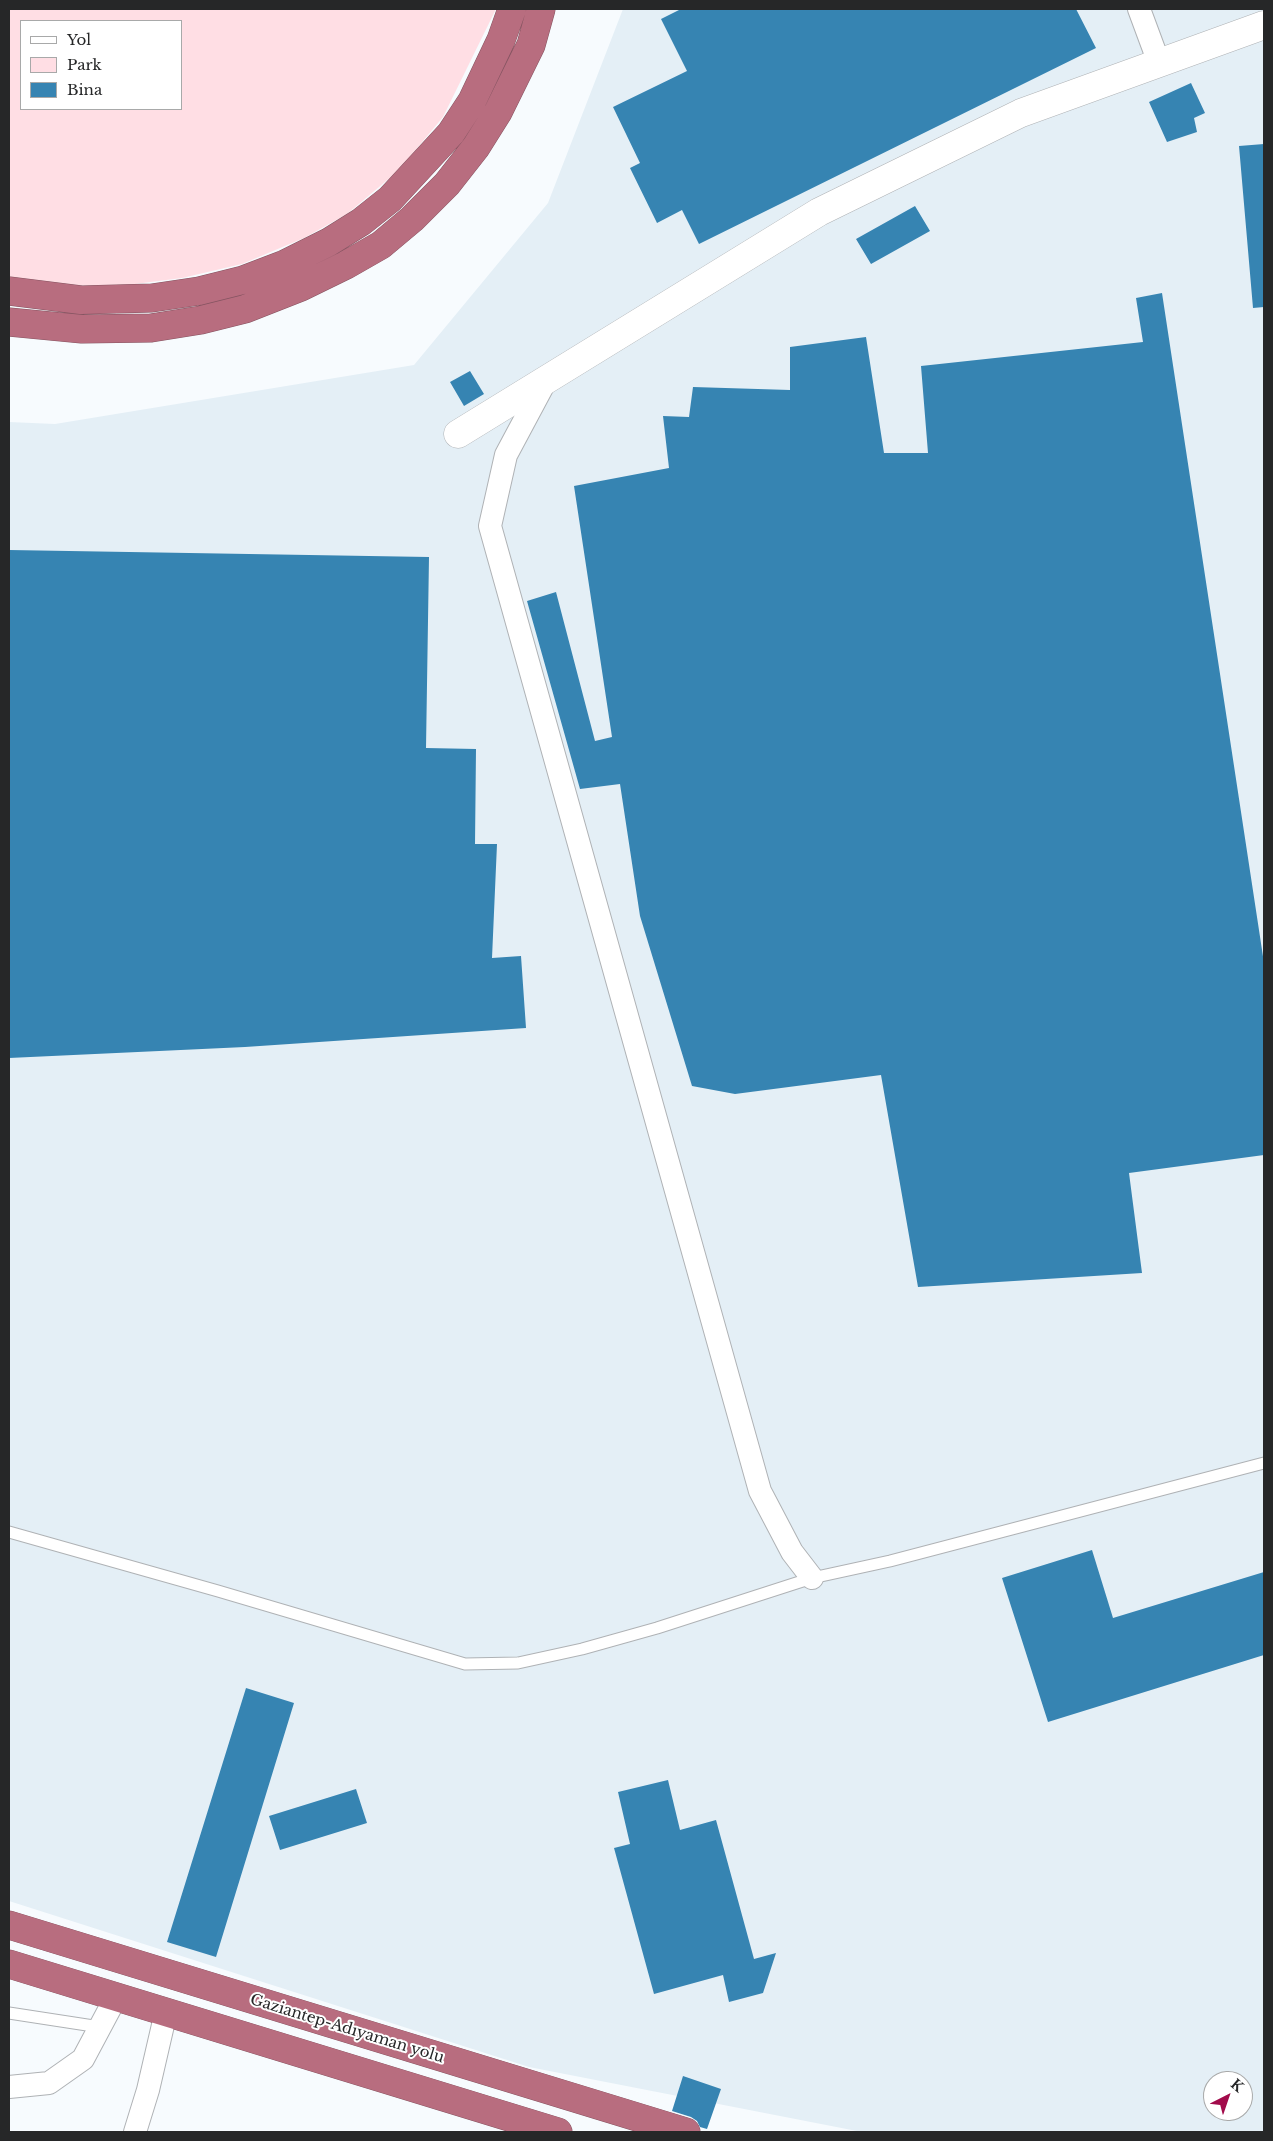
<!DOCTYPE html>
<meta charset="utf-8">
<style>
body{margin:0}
#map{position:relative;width:1273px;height:2141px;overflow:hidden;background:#f7fbfe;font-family:"Libre Baskerville",serif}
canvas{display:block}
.frame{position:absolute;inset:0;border:10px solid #262728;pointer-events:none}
.legend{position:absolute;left:20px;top:20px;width:162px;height:90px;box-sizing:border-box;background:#fff;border:1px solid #a8a9a9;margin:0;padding:6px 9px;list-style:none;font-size:15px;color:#262728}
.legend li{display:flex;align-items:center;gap:10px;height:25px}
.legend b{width:25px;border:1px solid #a8a9a9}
.north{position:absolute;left:1203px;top:2071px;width:50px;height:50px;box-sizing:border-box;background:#fff;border:1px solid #a8a9a9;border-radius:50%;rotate:41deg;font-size:14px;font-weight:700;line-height:20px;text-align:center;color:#262728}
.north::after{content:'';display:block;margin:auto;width:18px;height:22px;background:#a20b4b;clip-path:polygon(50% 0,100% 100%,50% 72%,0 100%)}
</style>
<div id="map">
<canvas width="1273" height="2141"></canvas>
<div class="frame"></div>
<ul class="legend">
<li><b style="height:6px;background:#fff"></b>Yol</li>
<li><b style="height:14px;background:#ffdee4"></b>Park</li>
<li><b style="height:14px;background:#3684b2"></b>Bina</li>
</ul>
<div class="north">K</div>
</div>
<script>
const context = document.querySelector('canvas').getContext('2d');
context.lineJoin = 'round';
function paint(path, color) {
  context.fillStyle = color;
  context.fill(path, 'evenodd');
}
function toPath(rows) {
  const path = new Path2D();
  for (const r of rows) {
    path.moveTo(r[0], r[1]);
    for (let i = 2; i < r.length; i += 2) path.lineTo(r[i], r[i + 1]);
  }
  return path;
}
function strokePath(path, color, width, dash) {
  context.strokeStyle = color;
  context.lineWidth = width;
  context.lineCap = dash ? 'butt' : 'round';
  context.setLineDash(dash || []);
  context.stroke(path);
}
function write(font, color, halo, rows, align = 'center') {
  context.font = font + ' "Libre Baskerville",serif';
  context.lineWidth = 4;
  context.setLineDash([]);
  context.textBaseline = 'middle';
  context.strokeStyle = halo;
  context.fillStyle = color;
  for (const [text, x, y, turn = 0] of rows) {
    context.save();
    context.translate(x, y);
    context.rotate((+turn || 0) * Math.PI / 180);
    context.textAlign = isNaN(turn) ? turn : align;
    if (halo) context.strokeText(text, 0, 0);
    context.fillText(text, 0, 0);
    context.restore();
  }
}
const built = toPath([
 [623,9,1264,9,1264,2132,862,2132,529,2067,9,1901,9,422,55,424,414,365,548,203],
 [1213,2081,1243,2081,1243,2111,1213,2111]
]);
const green = toPath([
 [9,9,496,9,443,117,398,171,347,214,304,238,242,264,182,278,111,287,37,283,9,278],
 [21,21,181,21,181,109,21,109]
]);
const building = toPath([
 [681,9,1076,9,1096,48,699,244,682,210,657,223,630,168,640,163,613,107,687,71,661,19],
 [1191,83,1205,113,1194,118,1197,132,1167,142,1149,102],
 [1264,144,1264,307,1253,308,1239,146],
 [915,206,930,231,871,264,856,239],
 [1162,293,1264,963,1264,1155,1129,1173,1142,1273,918,1287,881,1075,735,1094,692,1086,640,916,620,784,580,789,527,601,556,592,595,741,612,737,574,486,669,468,663,416,689,417,693,387,790,390,790,347,866,337,884,453,928,453,921,366,1143,342,1136,298],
 [470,371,484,394,464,406,450,382],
 [9,550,429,557,426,748,476,749,475,844,497,844,492,958,521,956,526,1028,245,1047,9,1058],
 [1092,1550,1113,1618,1264,1572,1264,1655,1048,1722,1002,1578],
 [246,1688,294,1703,216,1957,167,1942],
 [668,1780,680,1830,716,1820,754,1959,776,1953,763,1993,729,2002,723,1975,654,1994,614,1848,630,1844,618,1792],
 [356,1789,367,1823,280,1850,269,1816],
 [683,2076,721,2089,707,2129,700,2127,697,2121,691,2117,672,2111]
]);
const lane = toPath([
 [9,1532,218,1591,465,1664,518,1663,582,1649,657,1628,812,1578,890,1561,1264,1463],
 [9,2013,100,2027]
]);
const street = toPath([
 [1139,9,1159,63],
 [545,382,506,455,490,526,760,1491,792,1552,812,1578],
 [9,2087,49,2083,83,2059,116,1997],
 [135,2132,148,2090,166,2012]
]);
const secondary = toPath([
 [458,434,819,212,1021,113,1264,25]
]);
const highway = toPath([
 [9,291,81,300,152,298,199,291,243,280,285,264,329,242,361,222,390,199,451,133,472,101,501,40,512,9],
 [9,322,82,329,151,328,201,320,245,309,301,287,346,265,381,245,412,219,447,184,476,147,498,112,531,45,541,9],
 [9,1925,686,2132],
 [9,1964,558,2132]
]);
const streetNames = [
 ["Gaziantep-Adıyaman yolu",347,2029,17]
];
paint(built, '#e4eff6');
paint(green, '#ffdee4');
paint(building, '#3684b2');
strokePath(lane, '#afb2b5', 13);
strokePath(street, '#afb2b5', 24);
strokePath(secondary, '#afb2b5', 29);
strokePath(highway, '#855461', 29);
strokePath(lane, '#fff', 11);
strokePath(street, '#fff', 22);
strokePath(secondary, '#fff', 28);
strokePath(highway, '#b86d7f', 28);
write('15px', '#262728', '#fff', streetNames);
</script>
